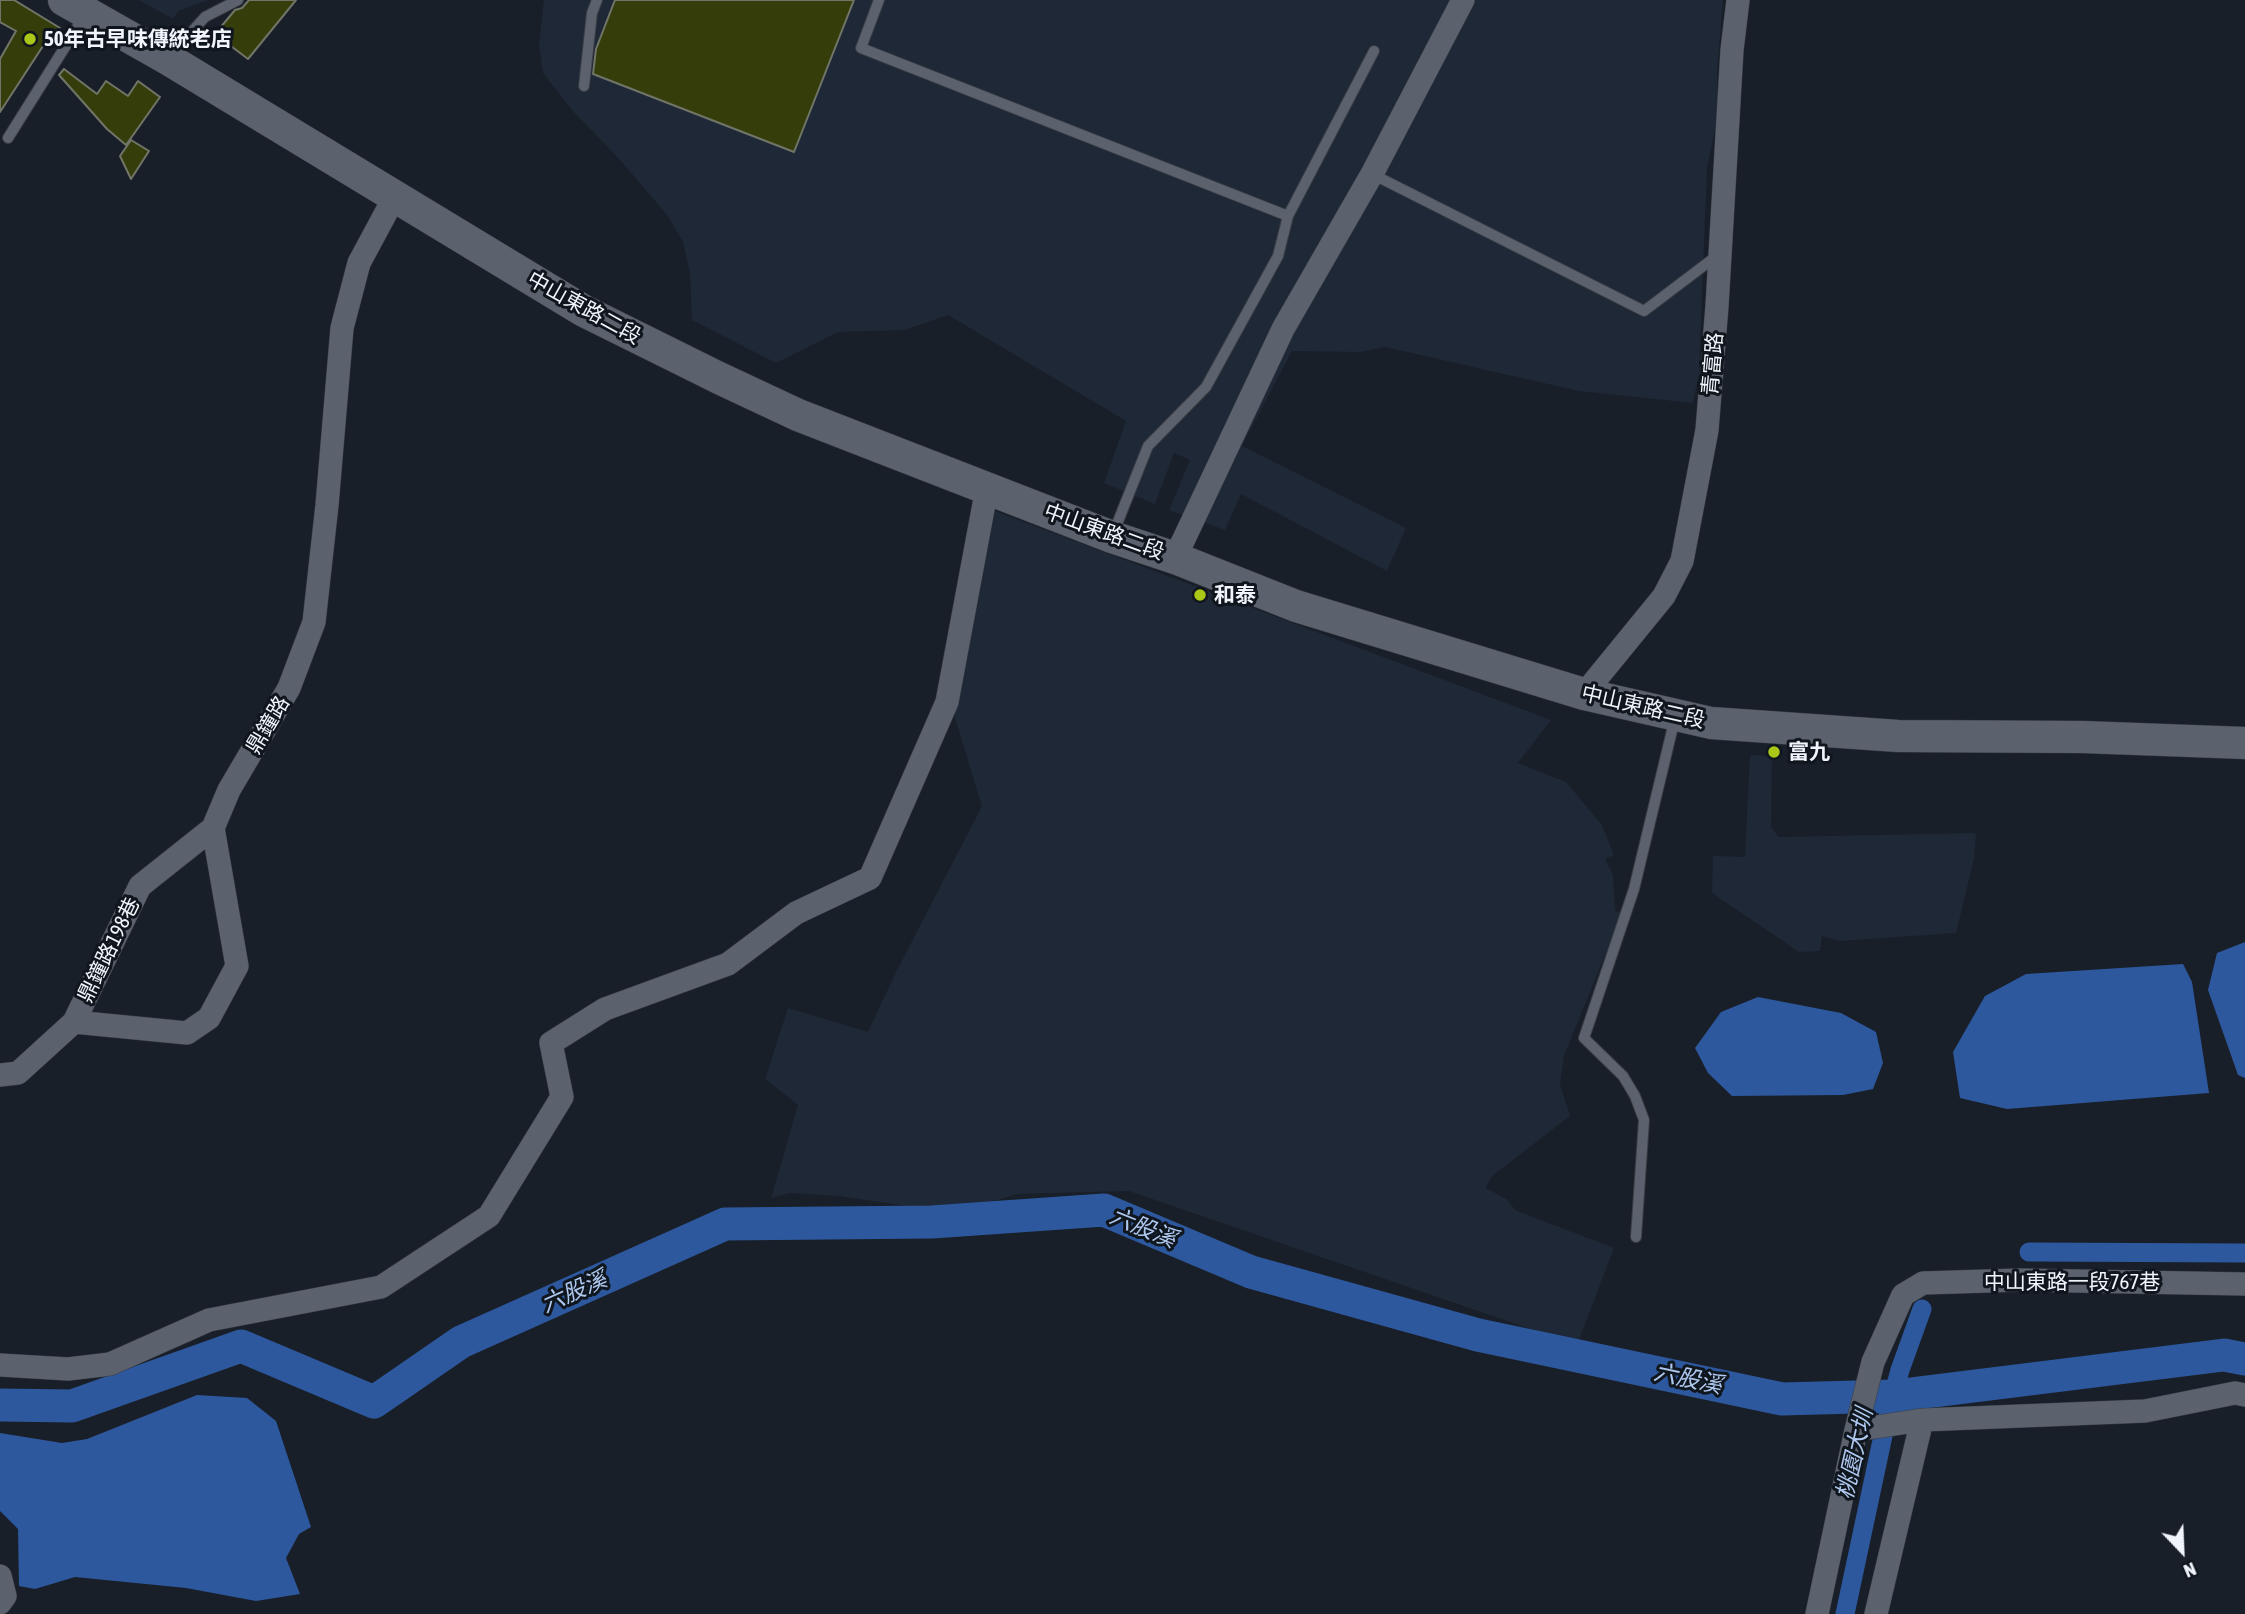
<!DOCTYPE html>
<meta charset="utf-8">
<style>
body{margin:0}
#map{position:relative;width:2245px;height:1614px;overflow:hidden;background:#191f28;font-family:"Asap Condensed",sans-serif}
canvas{display:block}
.north{position:absolute;left:2147px;top:1516px;width:70px;height:70px;-webkit-text-stroke:5px #10161e;paint-order:stroke;rotate:157deg;font-size:19px;font-weight:700;line-height:28px;text-align:center;color:#f1f5fb}
.north::after{content:'';display:block;margin:auto;width:24px;height:32px;background:#f1f5fb;clip-path:polygon(50% 0,100% 100%,50% 72%,0 100%)}
</style>
<div id="map">
<canvas width="2245" height="1614"></canvas>
<div class="north">N</div>
</div>
<script>
const context = document.querySelector('canvas').getContext('2d');
context.lineJoin = 'round';
function paint(path, color) {
  context.fillStyle = color;
  context.fill(path, 'evenodd');
}
function toPath(rows) {
  const path = new Path2D();
  for (const r of rows) {
    path.moveTo(r[0], r[1]);
    for (let i = 2; i < r.length; i += 2) path.lineTo(r[i], r[i + 1]);
  }
  return path;
}
function strokePath(path, color, width, dash) {
  context.strokeStyle = color;
  context.lineWidth = width;
  context.lineCap = dash ? 'butt' : 'round';
  context.setLineDash(dash || []);
  context.stroke(path);
}
function write(font, color, halo, rows, align = 'center') {
  context.font = font + ' "Asap Condensed","Noto Sans TC",sans-serif';
  context.lineWidth = 6;
  context.setLineDash([]);
  context.textBaseline = 'middle';
  context.strokeStyle = halo;
  context.fillStyle = color;
  for (const [text, x, y, turn = 0] of rows) {
    context.save();
    context.translate(x, y);
    context.rotate((+turn || 0) * Math.PI / 180);
    context.textAlign = isNaN(turn) ? turn : align;
    if (halo) context.strokeText(text, 0, 0);
    context.fillText(text, 0, 0);
    context.restore();
  }
}
const built = toPath([
 [139,0,208,0,178,11,173,19],
 [544,0,1723,0,1717,72,1718,115,1707,168,1699,373,1693,403,1579,391,1385,347,1361,352,1292,351,1242,446,1406,528,1387,571,1241,494,1225,530,1169,510,1190,460,1174,453,1155,504,1104,483,1126,421,948,315,905,330,838,332,776,363,692,320,690,273,683,242,668,216,620,160,572,110,543,73,539,44],
 [995,511,1551,720,1518,763,1566,782,1602,825,1614,855,1605,859,1613,875,1615,911,1622,913,1564,1056,1560,1085,1570,1116,1491,1177,1486,1188,1508,1200,1515,1210,1614,1248,1577,1345,1129,1191,1017,1194,955,1213,839,1196,789,1193,771,1198,798,1105,765,1079,788,1008,868,1032,895,974,982,806,954,715],
 [1750,755,1772,756,1771,827,1779,837,1976,833,1974,859,1956,933,1840,941,1822,936,1820,951,1799,952,1712,893,1713,856,1745,857]
]);
const water = toPath([
 [2245,942,2245,1078,2238,1075,2208,990,2217,953],
 [2183,964,2192,982,2209,1093,2007,1109,1960,1098,1953,1052,1985,996,2026,974],
 [1758,997,1841,1013,1876,1032,1883,1063,1873,1089,1843,1095,1732,1096,1708,1073,1695,1048,1721,1012],
 [197,1395,247,1398,276,1421,311,1527,299,1534,286,1558,300,1594,256,1601,186,1588,75,1577,35,1589,19,1586,18,1529,0,1511,0,1433,62,1443,87,1439]
]);
const canal = toPath([
 [2029,1252,2245,1253],
 [1845,1614,1884,1431,1900,1370,1922,1309]
]);
const river = toPath([
 [0,1405,72,1406,241,1346,374,1402,461,1342,725,1224,932,1222,1104,1210,1251,1272,1478,1335,1782,1399,1894,1396,2224,1355,2245,1359]
]);
const building = toPath([
 [0,0,14,0,60,28,48,48,43,46,0,112,0,59,16,31,0,22,0,0],
 [249,0,296,0,248,59,215,34,235,10,242,8,249,0],
 [615,0,854,0,794,152,593,74,596,49,615,0],
 [64,69,97,94,106,81,128,96,138,81,160,97,126,145,107,129,59,75,64,69],
 [131,140,149,151,131,179,120,156,131,140]
]);
const service = toPath([
 [879,0,861,48,1288,216,1278,256,1206,387,1148,446,1113,534],
 [171,55,205,17,238,0],
 [584,86,592,13,597,0],
 [8,138,85,15],
 [1372,174,1644,311,1718,255],
 [1288,216,1374,51],
 [1636,1237,1644,1120,1635,1096,1623,1076,1584,1038,1634,889,1675,718]
]);
const minor = toPath([
 [1175,558,1283,329,1372,174,1463,0],
 [1584,694,1664,596,1682,561,1707,430,1717,306,1732,50,1738,0],
 [74,1022,140,886,213,828],
 [0,1075,18,1073,74,1022,187,1033,209,1018,237,966,213,828,229,790,289,688,314,622,327,505,342,328,359,263,395,196],
 [0,1365,68,1369,110,1364,209,1320,381,1287,489,1216,562,1097,551,1043,605,1009,728,964,796,913,870,878,947,702,987,488],
 [1856,1430,1922,1420,2145,1411,2235,1393,2245,1395],
 [0,1576,5,1596,0,1603],
 [1817,1614,1856,1430,1873,1362,1903,1295,1923,1283,2020,1280,2245,1284],
 [1876,1614,1922,1420]
]);
const secondary = toPath([
 [64,0,168,59,584,311,719,378,798,415,1112,537,1175,558,1296,606,1584,694,1711,723,1898,736,2083,737,2245,743]
]);
const markers = [
 [30,39,7,"#aac718"],
 [1200,595,7,"#aac718"],
 [1774,752,7,"#aac718"]
];
const poiNames = [
 ["50年古早味傳統老店",44,39],
 ["和泰",1214,595],
 ["富九",1788,752]
];
const streetNames = [
 ["中山東路二段",584,308,29],
 ["青富路",1713,364,-85],
 ["中山東路二段",1104,532,20],
 ["中山東路二段",1643,707,13],
 ["鼎鐘路",268,725,-59],
 ["鼎鐘路198巷",109,950,-64],
 ["中山東路一段767巷",2072,1282]
];
const waterNames = [
 ["六股溪",1143,1228,22],
 ["六股溪",574,1292,-24],
 ["六股溪",1688,1379,12],
 ["桃園大圳",1855,1454,-77]
];
paint(built, '#1f2836');
paint(water, '#2d589e');
strokePath(canal, '#2d589e', 19);
strokePath(river, '#2d589e', 33);
paint(building, '#353e0a');
strokePath(building, '#717568', 2);
strokePath(service, '#393d44', 12);
strokePath(minor, '#393d44', 24);
strokePath(secondary, '#393d44', 33);
strokePath(service, '#5b626d', 10);
strokePath(minor, '#5b626d', 23);
strokePath(secondary, '#5b626d', 32);
for (const [x, y, r, color] of markers) {
  const dot = new Path2D();
  dot.arc(x, y, r, 0, 2 * Math.PI);
  context.fillStyle = color;
  context.fill(dot);
  strokePath(dot, '#10161e', 2.5);
}
write('bold 21px', '#f1f5fb', '#10161e', poiNames, 'left');
write('21px', '#f1f5fb', '#10161e', streetNames);
write('italic 23px', '#afc8ef', '#10161e', waterNames);
</script>
